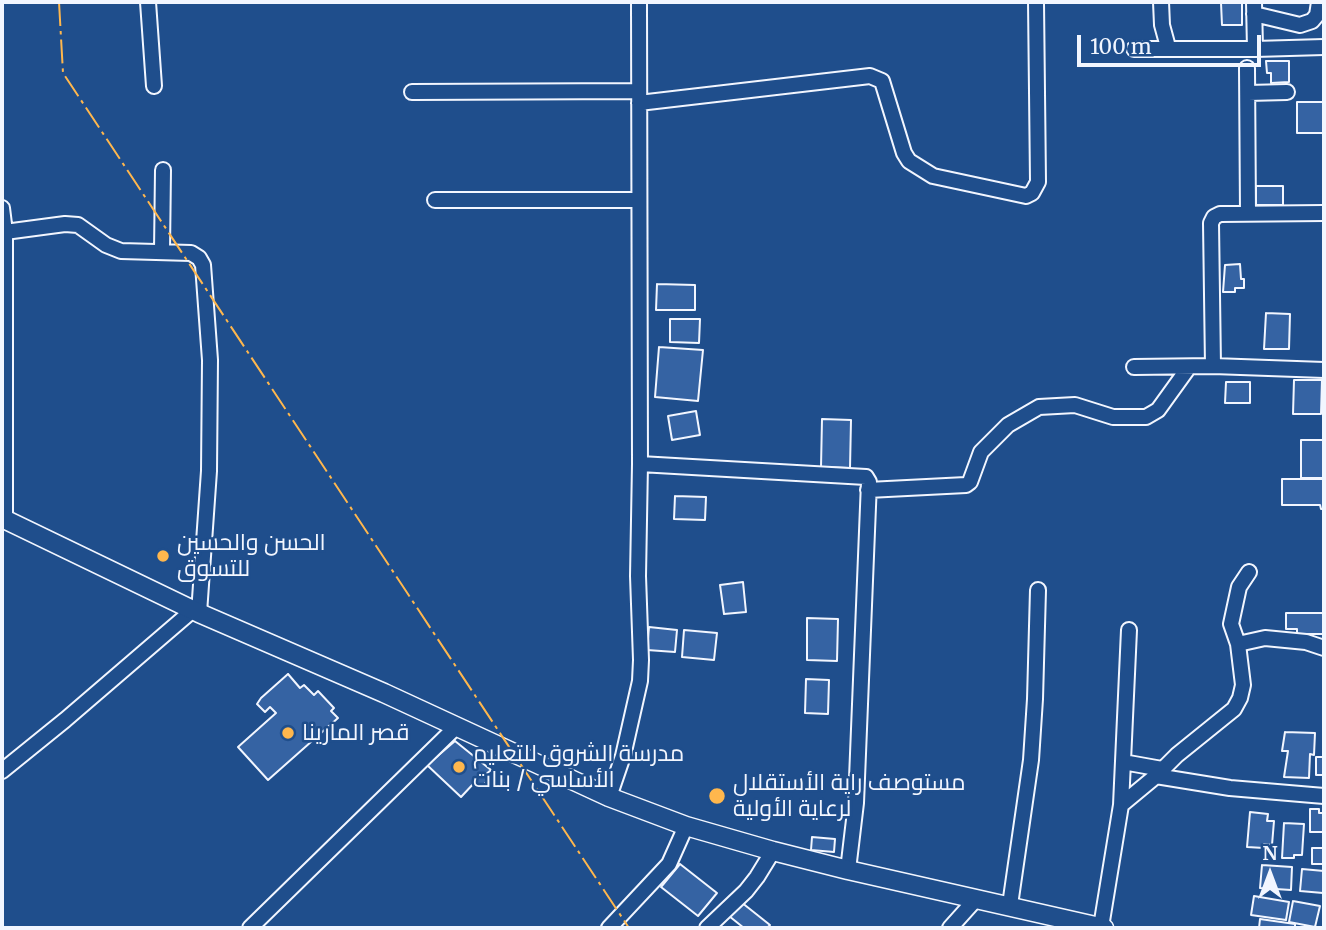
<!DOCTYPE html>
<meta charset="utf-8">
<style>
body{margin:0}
#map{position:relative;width:1326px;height:930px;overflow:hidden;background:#1f4e8c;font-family:Merriweather,serif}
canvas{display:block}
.frame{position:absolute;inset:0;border:4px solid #f2f6ff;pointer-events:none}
.north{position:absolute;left:1235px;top:839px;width:70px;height:70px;-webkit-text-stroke:5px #1f4e8c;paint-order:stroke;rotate:0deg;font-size:19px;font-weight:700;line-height:28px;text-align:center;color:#f2f6ff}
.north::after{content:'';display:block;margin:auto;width:24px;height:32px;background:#f2f6ff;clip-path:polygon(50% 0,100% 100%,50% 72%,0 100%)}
.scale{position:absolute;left:1077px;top:35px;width:184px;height:32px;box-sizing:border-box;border:4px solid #f2f6ff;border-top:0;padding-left:9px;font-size:21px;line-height:24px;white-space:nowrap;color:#f2f6ff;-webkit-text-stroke:5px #1f4e8c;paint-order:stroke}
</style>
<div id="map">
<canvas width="1326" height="930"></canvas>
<div class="frame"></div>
<div class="north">N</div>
<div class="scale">100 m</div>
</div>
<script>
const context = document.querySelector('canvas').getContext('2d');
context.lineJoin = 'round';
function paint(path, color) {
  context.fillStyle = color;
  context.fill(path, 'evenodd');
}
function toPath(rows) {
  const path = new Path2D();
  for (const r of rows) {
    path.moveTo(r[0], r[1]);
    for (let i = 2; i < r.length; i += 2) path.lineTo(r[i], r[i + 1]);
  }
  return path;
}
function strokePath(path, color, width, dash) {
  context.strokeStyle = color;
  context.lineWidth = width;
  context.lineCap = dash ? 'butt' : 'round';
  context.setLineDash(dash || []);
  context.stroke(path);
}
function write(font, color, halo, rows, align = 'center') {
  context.font = font + ' Merriweather,Cairo,serif';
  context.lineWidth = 5;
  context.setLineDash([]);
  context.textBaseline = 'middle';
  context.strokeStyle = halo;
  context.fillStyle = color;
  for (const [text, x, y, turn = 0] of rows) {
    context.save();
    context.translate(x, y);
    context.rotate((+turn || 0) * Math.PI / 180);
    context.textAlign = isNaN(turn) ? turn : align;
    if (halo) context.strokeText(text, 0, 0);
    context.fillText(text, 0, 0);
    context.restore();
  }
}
const building = toPath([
 [1242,2,1242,25,1222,25,1221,3,1242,2],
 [1266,61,1289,61,1289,82,1271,83,1271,73,1267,73,1266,61],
 [1297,102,1324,102,1324,133,1297,133,1297,102],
 [1256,186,1283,186,1283,205,1256,205,1256,186],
 [1240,264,1241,279,1244,279,1244,288,1235,288,1235,292,1223,292,1225,265,1240,264],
 [657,284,695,285,695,310,656,310,657,284],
 [1266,313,1290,314,1289,349,1264,349,1266,313],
 [670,319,700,319,699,343,670,342,670,319],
 [659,347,703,350,698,401,655,397,659,347],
 [1294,380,1322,380,1321,414,1293,414,1294,380],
 [1226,382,1250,382,1250,403,1225,403,1226,382],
 [696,411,700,435,672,440,668,416,696,411],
 [822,419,851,420,850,468,821,467,822,419],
 [1301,440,1324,440,1324,478,1301,478,1301,440],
 [1282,479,1324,479,1324,509,1321,509,1320,505,1282,505,1282,479],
 [675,496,706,497,705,520,674,519,675,496],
 [743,582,746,612,724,614,720,585,743,582],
 [1286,613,1324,613,1324,634,1297,634,1297,629,1286,629,1286,613],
 [807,618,838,619,837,661,807,660,807,618],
 [649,627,677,630,675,652,647,650,649,627],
 [684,630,717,633,714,660,682,657,684,630],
 [288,674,300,688,304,685,314,695,318,691,334,708,331,711,338,718,268,780,238,747,276,713,270,707,265,712,257,704,261,698,288,674],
 [806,679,829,680,828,714,805,713,806,679],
 [1285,732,1315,733,1314,755,1310,754,1309,778,1284,777,1288,751,1282,751,1285,732],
 [455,741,491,770,485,775,488,780,481,788,475,782,461,797,427,765,455,741],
 [1316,757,1324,757,1324,775,1316,775,1316,757],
 [1310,809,1319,809,1319,813,1324,813,1324,832,1310,832,1310,809],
 [1250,812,1268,814,1267,821,1274,821,1272,845,1264,844,1264,848,1247,847,1250,812],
 [1284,823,1304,824,1302,855,1294,855,1294,858,1282,858,1284,823],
 [812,837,835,839,834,852,811,850,812,837],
 [1312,848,1324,848,1324,864,1312,864,1312,848],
 [680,864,717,893,698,916,661,887,680,864],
 [1262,865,1292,867,1291,890,1260,888,1262,865],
 [1302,869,1324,871,1323,893,1300,891,1302,869],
 [1254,896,1289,902,1286,920,1251,915,1254,896],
 [1293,901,1320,906,1315,927,1289,922,1293,901],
 [741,902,770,925,767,928,744,928,729,916,741,902],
 [1260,919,1295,924,1295,928,1259,928,1260,919]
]);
const minor = toPath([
 [148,2,154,86],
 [1161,2,1162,25,1168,47],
 [1254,2,1255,49,1324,47],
 [1254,14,1300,25,1312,21,1317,15,1319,2],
 [1134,49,1255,49],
 [1247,68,1248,213],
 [412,92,639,91],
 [1248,93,1287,92],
 [639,103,870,76,882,81,904,153,909,161,933,176,1026,196,1032,193,1038,182,1036,2],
 [435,200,639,200],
 [2,208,5,232,5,520],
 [5,232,65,224,78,225,106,245,121,251,191,253,199,258,203,265,210,360,209,471,199,613],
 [162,251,163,170],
 [1213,366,1211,223,1214,217,1220,214,1324,213],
 [1134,367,1213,366,1324,370],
 [640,464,866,477,869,482,856,803,848,870],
 [868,490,966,485,970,482,981,452,1008,425,1039,407,1075,405,1113,417,1146,417,1158,410,1189,367],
 [1238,644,1231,624,1239,587,1249,572],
 [1123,762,1162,769],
 [2,771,65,720,193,610],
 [1156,776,1177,755,1234,709,1240,698,1243,685,1238,644,1265,638,1306,642,1324,648],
 [609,797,623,756,640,681,641,660,638,576,640,464,639,2],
 [1121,805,1156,776,1230,788,1324,796],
 [1010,905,1031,760,1035,699,1038,590],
 [1101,927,1121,805,1129,630],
 [250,928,456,727],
 [609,928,669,864,686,826],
 [707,928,746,891,757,877,773,851],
 [950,928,976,899]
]);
const major = toPath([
 [2,518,199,613,384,693,609,797,686,826,773,851,848,870,1104,928]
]);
const power = toPath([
 [59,2,63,73,629,928]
]);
const markers = [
 [163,556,7,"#ffb74d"],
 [288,733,7,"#ffb74d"],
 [459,767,7,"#ffb74d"],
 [717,796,9,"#ffb74d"]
];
const poiNames = [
 ["الحسن والحسين",177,543],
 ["للتسوق",177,569],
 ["قصر المارينا",302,733],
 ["مدرسة الشروق للتعليم",473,754],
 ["الأساسي / بنات",473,780],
 ["مستوصف راية الأستقلال",733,783],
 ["لرعاية الأولية",733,809]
];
paint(building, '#3563a3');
strokePath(building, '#f2f6ff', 2);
strokePath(minor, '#f2f6ff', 18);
strokePath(major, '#f2f6ff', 21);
strokePath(minor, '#1f4e8c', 14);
strokePath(major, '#1f4e8c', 18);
strokePath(power, '#ffb74d', 2, [24, 5, 3.5, 5]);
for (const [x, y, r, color] of markers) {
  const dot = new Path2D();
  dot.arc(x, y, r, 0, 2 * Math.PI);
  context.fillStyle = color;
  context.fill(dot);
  strokePath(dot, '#1f4e8c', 2.5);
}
write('23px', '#f2f6ff', '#1f4e8c', poiNames, 'left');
</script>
